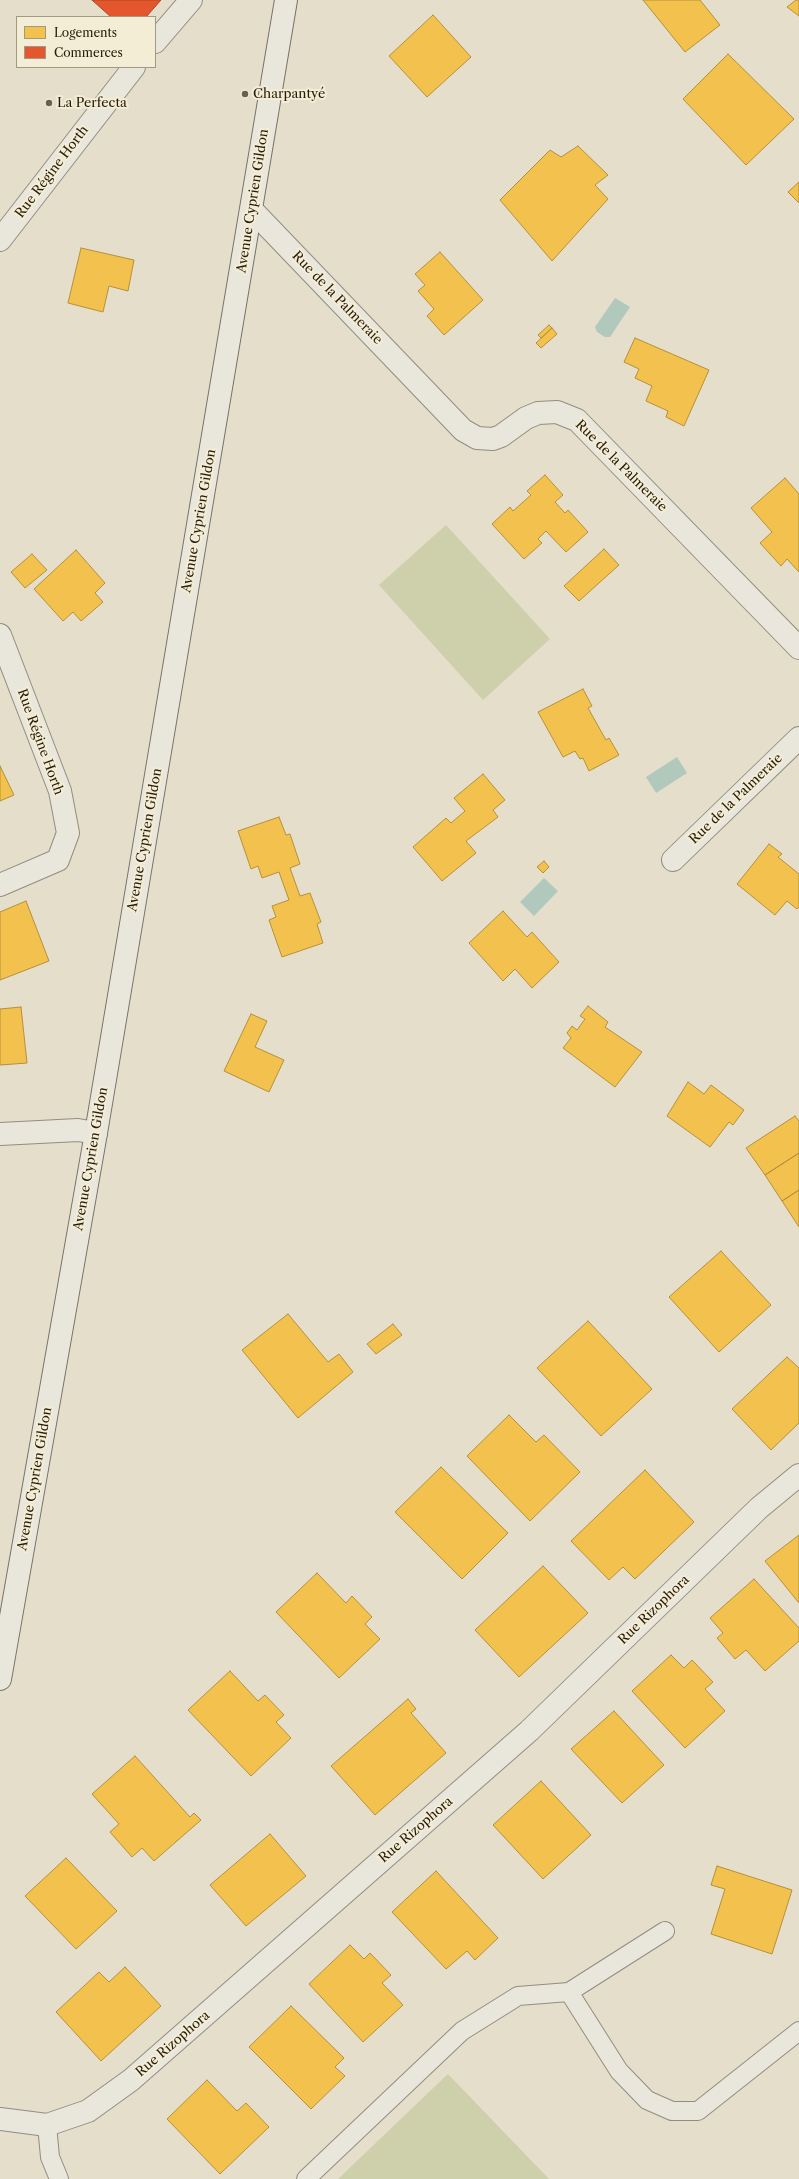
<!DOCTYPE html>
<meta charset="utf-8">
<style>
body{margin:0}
#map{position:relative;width:799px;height:2179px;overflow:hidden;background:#e4deca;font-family:"Libre Caslon Text",serif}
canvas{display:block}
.legend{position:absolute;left:16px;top:16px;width:140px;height:52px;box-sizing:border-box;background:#f4edd5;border:1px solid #a29985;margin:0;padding:5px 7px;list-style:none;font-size:12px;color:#271c0c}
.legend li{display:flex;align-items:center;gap:8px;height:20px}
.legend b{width:20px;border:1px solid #a29985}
</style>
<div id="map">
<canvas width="799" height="2179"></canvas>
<ul class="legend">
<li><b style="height:11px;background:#f2c14e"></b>Logements</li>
<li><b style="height:11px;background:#e4572e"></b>Commerces</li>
</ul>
</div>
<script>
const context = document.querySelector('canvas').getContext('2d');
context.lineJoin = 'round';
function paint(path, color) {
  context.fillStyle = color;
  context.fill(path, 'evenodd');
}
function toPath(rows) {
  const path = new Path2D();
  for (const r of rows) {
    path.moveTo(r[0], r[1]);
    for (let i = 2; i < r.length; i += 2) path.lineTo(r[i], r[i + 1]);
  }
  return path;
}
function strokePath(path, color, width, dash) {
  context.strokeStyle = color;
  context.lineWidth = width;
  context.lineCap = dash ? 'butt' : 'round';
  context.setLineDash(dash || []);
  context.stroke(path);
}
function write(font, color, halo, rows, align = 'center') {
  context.font = font + ' "Libre Caslon Text",serif';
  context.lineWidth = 4;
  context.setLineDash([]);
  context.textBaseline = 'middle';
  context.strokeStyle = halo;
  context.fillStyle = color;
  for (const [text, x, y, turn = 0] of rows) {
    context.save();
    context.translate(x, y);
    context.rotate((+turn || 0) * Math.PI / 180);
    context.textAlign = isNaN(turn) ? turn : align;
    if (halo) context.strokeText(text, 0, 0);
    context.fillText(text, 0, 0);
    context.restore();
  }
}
const green = toPath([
 [446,525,550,639,483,700,379,585],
 [448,2074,549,2179,338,2179]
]);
const water = toPath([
 [615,298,630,307,610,337,605,337,597,332,595,327],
 [677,757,687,773,656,793,646,777],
 [544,878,558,891,534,916,520,902]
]);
const homes = toPath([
 [643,0,700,0,720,25,685,52,643,0],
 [796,0,799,0,799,16,787,7,796,0],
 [433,15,471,57,427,97,389,56,433,15],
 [728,54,794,119,746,165,683,99,728,54],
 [578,146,608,175,595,185,608,199,552,261,500,200,550,150,561,157,578,146],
 [799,182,799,203,788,192,799,182],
 [81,248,134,260,128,291,109,286,103,312,68,303,81,248],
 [440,252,483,300,444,335,427,316,434,309,418,291,425,285,415,274,440,252],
 [549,325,552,328,541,338,538,335,549,325],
 [552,328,557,334,541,348,536,343,552,328],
 [635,338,709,370,684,426,666,417,668,411,646,401,652,386,635,378,639,369,624,362,635,338],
 [545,475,563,495,555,502,565,513,568,510,588,532,566,552,546,531,538,539,542,543,524,559,492,524,510,507,513,511,531,495,527,491,545,475],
 [785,478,799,494,799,572,787,559,781,566,760,543,772,532,751,508,785,478],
 [604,549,619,565,579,601,564,586,604,549],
 [76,550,105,583,95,593,103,602,81,621,73,612,63,621,34,589,76,550],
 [32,554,47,570,25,588,11,572,32,554],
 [583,689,592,706,588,708,606,740,609,738,619,755,589,771,583,758,580,759,575,751,563,757,538,712,583,689],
 [0,766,14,795,0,801,0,766],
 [483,774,505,800,493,810,498,817,466,841,476,853,442,881,413,847,446,818,451,823,465,811,454,798,483,774],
 [279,817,286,835,290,834,300,864,290,868,300,896,310,893,321,922,317,924,323,943,282,957,269,920,276,917,272,906,289,900,279,872,262,878,258,866,251,869,238,831,279,817],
 [769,844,782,854,778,857,799,874,799,907,797,909,787,901,775,915,737,884,769,844],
 [544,861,549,867,543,873,537,867,544,861],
 [26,901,49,961,0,980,0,912,26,901],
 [503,911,527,937,532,932,559,962,532,988,515,969,503,981,469,943,503,911],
 [588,1006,608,1022,605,1027,642,1052,615,1087,563,1048,571,1038,567,1033,572,1026,577,1030,585,1019,580,1016,588,1006],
 [21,1007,27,1063,0,1065,0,1009,21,1007],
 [251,1014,267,1021,255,1047,284,1060,269,1092,224,1071,251,1014],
 [688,1082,704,1094,711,1085,744,1110,733,1125,729,1122,710,1147,667,1116,688,1082],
 [795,1116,799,1121,799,1153,765,1175,746,1148,795,1116],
 [799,1153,799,1190,782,1201,765,1175,799,1153],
 [799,1190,799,1227,782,1201,799,1190],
 [721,1251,771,1305,719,1352,669,1297,721,1251],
 [288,1314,328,1362,339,1354,353,1372,298,1418,242,1350,288,1314],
 [588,1321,652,1389,601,1436,537,1368,588,1321],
 [393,1324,402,1335,376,1354,367,1344,393,1324],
 [787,1357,799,1368,799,1423,771,1450,732,1409,787,1357],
 [509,1415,536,1442,544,1435,580,1472,530,1521,467,1456,509,1415],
 [441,1467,508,1533,462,1579,395,1512,441,1467],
 [645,1470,694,1522,635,1579,623,1567,609,1580,571,1541,645,1470],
 [799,1535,799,1603,765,1561,799,1535],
 [543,1566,588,1613,519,1677,475,1630,543,1566],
 [317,1573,346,1603,352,1596,372,1617,365,1624,380,1639,339,1678,276,1612,317,1573],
 [754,1579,799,1628,799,1641,765,1671,746,1650,735,1659,717,1638,723,1633,710,1618,754,1579],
 [671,1655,684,1668,692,1660,713,1682,705,1689,725,1711,685,1748,632,1691,671,1655],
 [230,1671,258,1701,265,1695,284,1715,276,1722,291,1738,251,1776,188,1710,230,1671],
 [408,1699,416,1709,411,1713,446,1753,375,1815,331,1766,408,1699],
 [614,1711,664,1765,622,1803,571,1749,614,1711],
 [135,1756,190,1817,194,1813,201,1820,154,1861,142,1848,132,1857,110,1832,119,1824,92,1794,135,1756],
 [541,1781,591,1835,543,1879,493,1825,541,1781],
 [270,1834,306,1876,246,1926,210,1885,270,1834],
 [66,1858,117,1911,76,1949,25,1896,66,1858],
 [717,1866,792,1890,772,1954,711,1934,725,1889,711,1885,717,1866],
 [436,1871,498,1938,475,1960,467,1951,446,1969,392,1912,436,1871],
 [350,1945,364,1959,370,1953,391,1975,382,1983,403,2005,363,2042,309,1984,350,1945],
 [125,1967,161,2006,101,2061,56,2012,99,1972,109,1982,125,1967],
 [291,2006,344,2058,335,2067,345,2076,311,2109,249,2047,291,2006],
 [207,2080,237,2111,246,2103,269,2127,220,2174,167,2119,207,2080]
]);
const shops = toPath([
 [92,0,161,0,146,17,111,17,92,0]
]);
const lane = toPath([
 [569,1992,619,2071,647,2100,672,2111,698,2111,799,2031],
 [47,2125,50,2157,59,2179],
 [306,2179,462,2031,518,1996,569,1992,665,1931]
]);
const street = toPath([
 [155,42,191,0],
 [252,210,463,430,477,438,493,439,501,436,526,418,538,413,557,412,577,420,799,648],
 [0,240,134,67],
 [0,635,60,791,68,833,58,860,0,885],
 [673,860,799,738],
 [0,1134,78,1130,96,1133],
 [0,2119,47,2125,88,2111,131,2080,529,1731,759,1508,799,1475]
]);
const secondary = toPath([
 [0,1679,96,1133,286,0]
]);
const markers = [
 [245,94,4,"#69604e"],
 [49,103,4,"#69604e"]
];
const poiNames = [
 ["Charpantyé",253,94],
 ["La Perfecta",57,103]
];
const streetNames = [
 ["Rue Régine Horth",52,172,-53],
 ["Avenue Cyprien Gildon",253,201,-81],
 ["Rue de la Palmeraie",337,298,46],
 ["Rue de la Palmeraie",621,466,45],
 ["Avenue Cyprien Gildon",199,521,-80],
 ["Rue Régine Horth",40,742,70],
 ["Rue de la Palmeraie",736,799,-44],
 ["Avenue Cyprien Gildon",145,840,-80],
 ["Avenue Cyprien Gildon",91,1159,-80],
 ["Avenue Cyprien Gildon",35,1479,-80],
 ["Rue Rizophora",654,1610,-44],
 ["Rue Rizophora",416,1830,-41],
 ["Rue Rizophora",173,2044,-41]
];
paint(green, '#cdd0ab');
paint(water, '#b1c8bd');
paint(homes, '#f2c14e');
strokePath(homes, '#b5903a', 1);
paint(shops, '#e4572e');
strokePath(shops, '#ab4524', 1);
strokePath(lane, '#928d80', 20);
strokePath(street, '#928d80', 24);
strokePath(secondary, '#777266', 24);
strokePath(lane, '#e9e6dc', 18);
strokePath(street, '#e9e6dc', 22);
strokePath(secondary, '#e9e6dc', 22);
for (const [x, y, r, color] of markers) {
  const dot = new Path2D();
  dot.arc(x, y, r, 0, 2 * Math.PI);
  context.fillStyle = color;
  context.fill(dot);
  strokePath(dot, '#f4edd5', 1.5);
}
write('13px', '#271c0c', '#f4edd5', poiNames, 'left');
write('13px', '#271c0c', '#f4edd5', streetNames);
</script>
